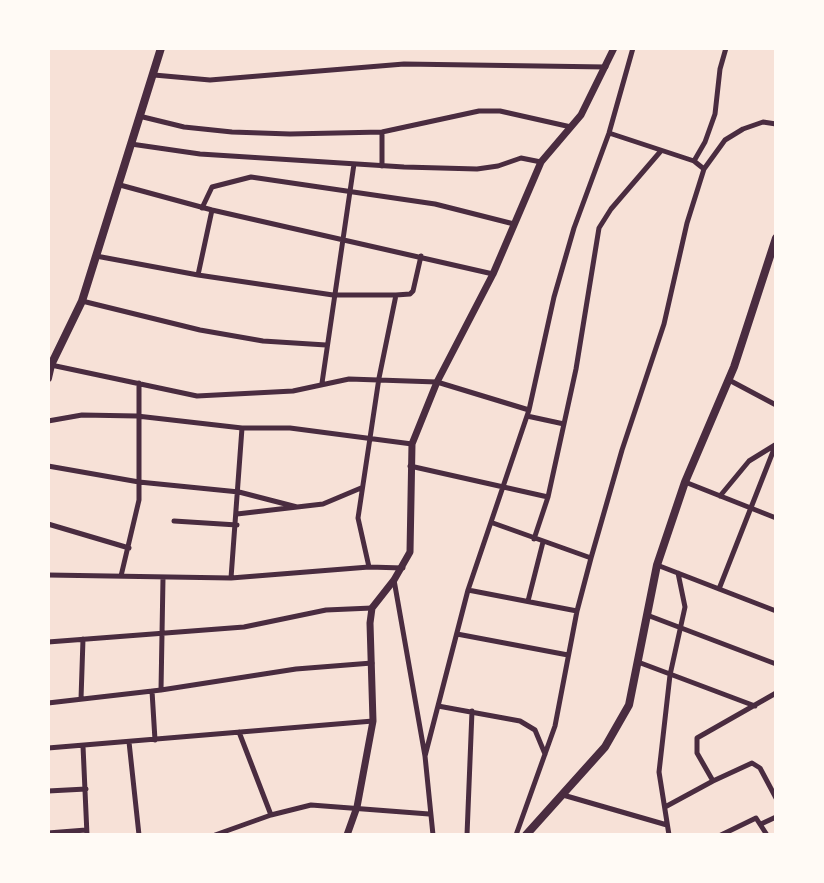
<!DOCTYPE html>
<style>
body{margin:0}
#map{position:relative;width:824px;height:883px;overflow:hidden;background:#f7e1d7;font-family:Arial,sans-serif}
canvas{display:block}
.frame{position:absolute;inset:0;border:50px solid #fffaf5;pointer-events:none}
</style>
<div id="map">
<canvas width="824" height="883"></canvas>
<div class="frame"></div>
</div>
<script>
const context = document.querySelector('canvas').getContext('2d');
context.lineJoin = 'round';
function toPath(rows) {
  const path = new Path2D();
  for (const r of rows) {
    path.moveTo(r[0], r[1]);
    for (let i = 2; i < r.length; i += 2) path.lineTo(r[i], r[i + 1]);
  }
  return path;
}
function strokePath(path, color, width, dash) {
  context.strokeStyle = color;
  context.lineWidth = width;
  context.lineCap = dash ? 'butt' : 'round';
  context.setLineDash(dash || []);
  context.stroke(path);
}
const minor = toPath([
 [154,75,210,80,404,64,606,67],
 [139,116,184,127,232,132,290,134,382,132,479,111,500,111,571,127],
 [382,132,382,166],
 [609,133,694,161,704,169],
 [131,144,200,154,404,167,477,169,498,166,521,158,541,162],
 [694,161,705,142,715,114,720,69,726,48],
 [120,185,212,210,493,274],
 [202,208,212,187,251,177,435,204,514,224],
 [96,256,198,275,333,295,396,295,410,294,413,291,421,256],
 [198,275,212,210],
 [82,301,200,330,263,341,326,345],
 [51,365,197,396,293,391,349,379,437,382,529,410],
 [729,380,776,405],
 [322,383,354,164],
 [527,416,564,424],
 [48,421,82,415,137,416,242,428,290,428,412,444],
 [48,466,139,482,239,492,297,507],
 [410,466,548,497],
 [685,482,776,518],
 [720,496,749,461,775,445],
 [237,514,323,504,361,488],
 [174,521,237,525],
 [493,523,591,558],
 [48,524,129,548],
 [534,539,548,497,576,369,599,228,611,209,660,152],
 [657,565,776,611],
 [369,567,358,518,379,378,396,295],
 [48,575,231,578,369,567,403,568],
 [121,576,139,500,139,383],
 [231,578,242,428],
 [394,580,425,756,433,835],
 [719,589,776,444],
 [468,590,577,611],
 [528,601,543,542],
 [647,615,776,664],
 [457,634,568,655],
 [48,642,244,627,326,610,372,608],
 [638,662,755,706],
 [161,690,163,578],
 [152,691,155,740],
 [81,699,83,639],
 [48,703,161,690,296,669,372,663],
 [438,706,520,721,535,730,545,754],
 [239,732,271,815],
 [129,742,139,835],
 [83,746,87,835],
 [48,748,373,721],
 [425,756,468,590,529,410,554,297,574,228,609,133,633,48],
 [713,781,697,753,697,738,776,693],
 [48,791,86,789],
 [563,795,667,825],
 [665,807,713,781,752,763,760,768,776,798],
 [761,824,776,817],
 [48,833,86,830],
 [215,835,271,815,311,805,429,814],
 [467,835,472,711],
 [516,835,555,726,577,611,591,558,622,450,664,324,687,223,704,169,725,140,743,129,763,122,776,124],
 [669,835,659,772,670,675,685,607,678,573],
 [721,835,756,818,767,835]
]);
const tertiary = toPath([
 [347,835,357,807,373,721,370,623,372,608,394,580,410,552,412,444,437,382,493,274,541,162,581,115,614,48]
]);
const secondary = toPath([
 [48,378,51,365,82,301,161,48],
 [526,835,605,747,629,705,657,565,685,482,734,367,776,238]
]);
strokePath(minor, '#4a2c40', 5);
strokePath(tertiary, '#4a2c40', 7);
strokePath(secondary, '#4a2c40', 8);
</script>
